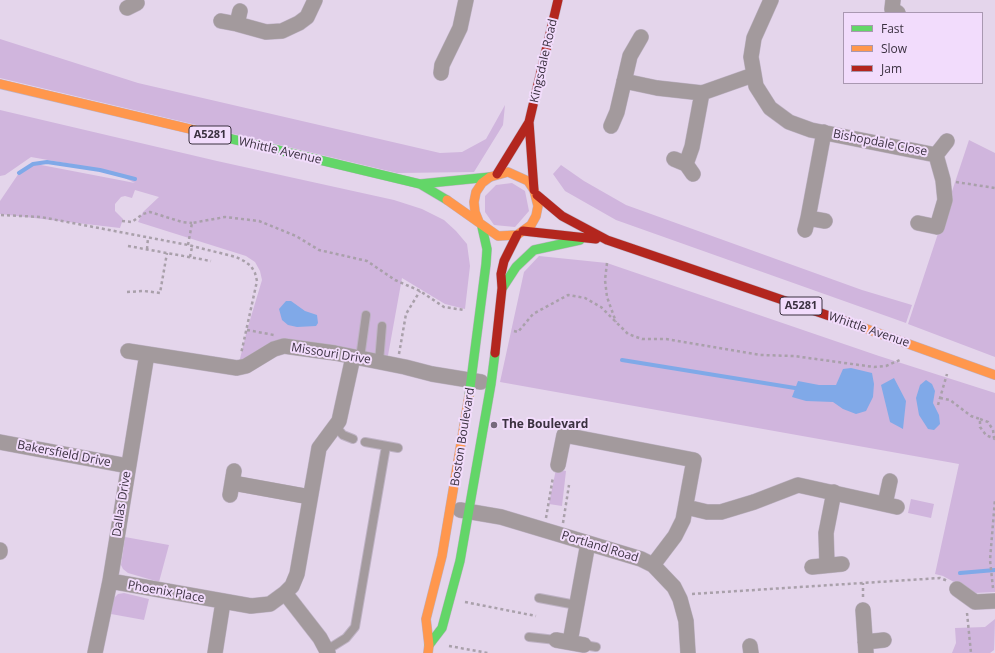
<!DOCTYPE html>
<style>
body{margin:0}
#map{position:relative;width:995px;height:653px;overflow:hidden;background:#e4d5eb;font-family:"Open Sans",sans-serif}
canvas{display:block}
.legend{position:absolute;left:843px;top:12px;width:140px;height:72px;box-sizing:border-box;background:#f2dcfc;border:1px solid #a998b1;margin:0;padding:5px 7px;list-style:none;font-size:12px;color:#3b3140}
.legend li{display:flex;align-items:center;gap:8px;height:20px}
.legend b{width:20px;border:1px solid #a998b1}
</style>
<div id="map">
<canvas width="995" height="653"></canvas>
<ul class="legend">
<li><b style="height:5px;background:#63d668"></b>Fast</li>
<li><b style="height:5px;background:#ff974d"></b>Slow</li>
<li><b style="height:5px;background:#b3261e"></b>Jam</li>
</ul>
</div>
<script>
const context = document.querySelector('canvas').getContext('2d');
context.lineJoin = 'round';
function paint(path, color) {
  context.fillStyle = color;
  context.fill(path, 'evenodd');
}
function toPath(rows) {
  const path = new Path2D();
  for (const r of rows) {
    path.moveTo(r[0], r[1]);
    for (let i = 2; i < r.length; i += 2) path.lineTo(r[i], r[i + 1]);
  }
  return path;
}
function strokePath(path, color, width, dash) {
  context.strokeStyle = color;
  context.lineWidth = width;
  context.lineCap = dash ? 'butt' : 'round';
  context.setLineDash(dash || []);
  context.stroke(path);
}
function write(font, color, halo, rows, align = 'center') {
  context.font = font + ' "Open Sans",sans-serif';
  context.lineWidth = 4;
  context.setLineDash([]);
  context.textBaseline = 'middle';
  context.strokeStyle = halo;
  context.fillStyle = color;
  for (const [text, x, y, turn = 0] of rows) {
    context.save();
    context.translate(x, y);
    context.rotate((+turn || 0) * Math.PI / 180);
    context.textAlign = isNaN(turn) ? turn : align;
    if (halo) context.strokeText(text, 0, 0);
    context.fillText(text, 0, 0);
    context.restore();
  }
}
const green = toPath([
 [0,39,138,83,440,153,462,152,486,139,505,105,503,125,474,172,397,173,0,78],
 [0,110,217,161,394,200,422,209,444,220,456,231,467,244,470,266,465,309,445,304,402,278,387,361,284,343,238,367,247,330,262,280,260,271,255,262,246,256,138,222,143,212,159,197,135,190,132,198,125,196,121,197,115,204,115,211,123,219,120,228,0,214,0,201,19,173,36,164,135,183,110,171,31,157,5,175,0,176],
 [969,140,995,153,995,357,908,324],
 [561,165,584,181,626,205,862,290,912,305,906,323,616,220,565,191,553,174],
 [512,183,525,191,529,211,515,227,494,225,485,212,485,196,496,185],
 [539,256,607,263,879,356,995,393,995,592,974,593,943,576,935,574,959,464,500,382,524,272],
 [556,469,566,471,562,506,549,504],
 [911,499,934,504,931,518,908,513],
 [125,537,169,545,159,582,128,573,123,569,121,565],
 [124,593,149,599,144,620,111,614,114,598,118,594],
 [995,619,994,650,990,653,952,653,956,643,955,628,985,627]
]);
const water = toPath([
 [286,301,291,301,305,311,317,315,318,323,316,326,297,327,288,325,282,320,279,309],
 [851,368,872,373,874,384,873,397,866,411,856,414,843,409,833,402,806,401,792,397,798,381,819,385,836,385,843,369],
 [894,378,906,401,903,429,890,422,881,385],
 [926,380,932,384,935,391,933,403,939,415,940,424,934,430,928,429,919,415,916,398,920,385]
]);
const stream = toPath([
 [19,173,33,164,47,162,100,170,135,179],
 [622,360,795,388],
 [960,573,995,570]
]);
const path = toPath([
 [956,182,995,188],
 [1,215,41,217,188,245,236,257,244,261,251,266,255,273,257,281,241,354],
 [122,221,132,222,143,214,150,212,182,222,192,223],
 [188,245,192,223,225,217,259,221,296,236,319,250,367,261,395,280,420,291,444,307,464,310],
 [128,246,211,261],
 [147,249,148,238],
 [190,257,192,247],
 [607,263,605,280,607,297,616,322],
 [127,292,144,291,160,293,167,253],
 [247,330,274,335],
 [514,331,518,332,533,314,568,295,585,298,601,307,628,334,642,339,666,339,760,355,794,356,874,367,886,366,902,359],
 [399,354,406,314,420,291],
 [940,398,950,400,971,416,980,419,980,427,986,435,995,439],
 [938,405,947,374],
 [980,419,988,422,993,430,994,438],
 [546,518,553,477],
 [563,523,569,485],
 [993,588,990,560,995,499],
 [692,594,940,578,948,581],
 [863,597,863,583],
 [465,602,536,616],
 [967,613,971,653],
 [449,646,488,653]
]);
const lane = toPath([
 [360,358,366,315],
 [379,362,382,326],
 [336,427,343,435,353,439],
 [365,442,398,448],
 [539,598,576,605],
 [529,637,556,640],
 [584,645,596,647],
 [327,650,346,638,355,627,386,446]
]);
const street = toPath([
 [771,0,754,38,751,57,756,86,770,108,789,122,811,130,936,155],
 [893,0,892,9,898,13],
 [127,8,137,3],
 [240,11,237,24,266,32,282,31,299,23,307,17,315,0],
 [221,21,237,24],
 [441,73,442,65,460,28,466,0],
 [624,81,657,88,702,93,753,75],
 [611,126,617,112,630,56,641,37],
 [674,159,686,164,693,174],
 [686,164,692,147,702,93],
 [808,218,824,132],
 [918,223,937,227,945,200,943,180,936,155,947,141],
 [805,230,808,218,825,221],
 [128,351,237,368,246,366,274,349,284,346,335,353,405,367,432,374,481,382],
 [0,442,128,466],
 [558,465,564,435,694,460,683,520,675,536,653,565],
 [233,483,310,497],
 [230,495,234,471],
 [885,504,890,481],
 [686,507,707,512,721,512,754,502,798,485,897,507],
 [460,510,501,517,641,559,653,565,674,587,680,599,686,621,688,653],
 [0,552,0,550],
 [827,565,826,533,834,492],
 [812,567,842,564],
 [110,581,251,606,270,604,285,593,292,586,297,574,319,448,339,421,353,357],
 [957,589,975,602,995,601],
 [285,593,320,638,328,653],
 [863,610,866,653],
 [556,640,584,645],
 [570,642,588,543],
 [865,642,884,640],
 [750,646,751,653],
 [95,653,110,581,147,354],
 [215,653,223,602]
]);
const fast = toPath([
 [211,134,420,184,447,200],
 [420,184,490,177],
 [503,287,516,267,534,250,580,240],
 [469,396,486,264,487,249,482,227],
 [429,645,442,628,460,561,491,384,495,353]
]);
const slow = toPath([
 [0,84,211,134],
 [447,200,498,236,517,235,531,225,536,216,538,206,534,190,528,181,508,172,490,177,482,183,476,192,474,202,475,212,479,222],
 [850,323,995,375],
 [428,653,429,645,426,619,442,556,469,396]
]);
const jam = toPath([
 [497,174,529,122],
 [534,190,529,122,558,0],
 [537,195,562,216,607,240,850,323],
 [523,231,596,239],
 [495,353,502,288,501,274,504,261,517,235]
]);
const markers = [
 [494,425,4,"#766a7c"]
];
const shields = [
 [210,135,42],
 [801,306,42]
];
const shieldNames = [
 ["A5281",210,135],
 ["A5281",801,306]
];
const streetNames = [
 ["Kingsdale Road",544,61,-77],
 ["Bishopdale Close",880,143,11],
 ["Whittle Avenue",280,151,13],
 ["Whittle Avenue",869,330,19],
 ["Missouri Drive",331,354,9],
 ["Boston Boulevard",463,437,-81],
 ["Bakersfield Drive",64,454,11],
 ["Dallas Drive",122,504,-81],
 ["Portland Road",600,547,17],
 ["Phoenix Place",166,592,10]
];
const poiNames = [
 ["The Boulevard",502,425]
];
paint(green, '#d0b5dd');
paint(water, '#80a9e8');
strokePath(stream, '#80a9e8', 4);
strokePath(lane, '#beb2c4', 10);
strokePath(street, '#beb2c4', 16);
strokePath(fast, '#beb2c4', 10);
strokePath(slow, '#beb2c4', 10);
strokePath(jam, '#beb2c4', 10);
strokePath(path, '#a9a0aa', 2.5, [3, 3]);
strokePath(lane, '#a39a9d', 8);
strokePath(street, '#a39a9d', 15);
strokePath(fast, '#63d668', 9);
strokePath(slow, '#ff974d', 9);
strokePath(jam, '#b3261e', 9);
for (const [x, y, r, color] of markers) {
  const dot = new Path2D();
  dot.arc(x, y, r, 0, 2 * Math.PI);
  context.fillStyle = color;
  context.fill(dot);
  strokePath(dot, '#f2dcfc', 1.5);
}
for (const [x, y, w] of shields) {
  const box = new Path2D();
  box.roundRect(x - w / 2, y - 9, w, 18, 3);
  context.fillStyle = '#f2dcfc';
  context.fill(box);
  strokePath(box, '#3b3140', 1);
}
write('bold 11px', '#3b3140', null, shieldNames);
write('12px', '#3b3140', '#f2dcfc', streetNames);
write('bold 12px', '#3b3140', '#f2dcfc', poiNames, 'left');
</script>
